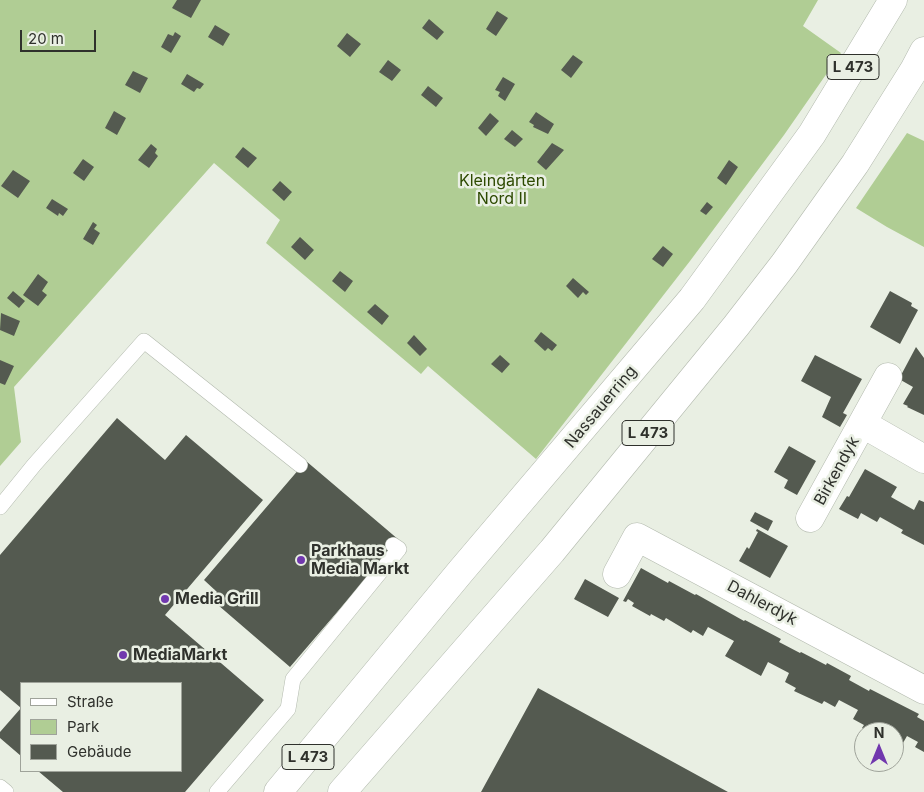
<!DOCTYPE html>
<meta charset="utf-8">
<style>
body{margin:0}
#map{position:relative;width:924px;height:792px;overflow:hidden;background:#e9efe3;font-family:Inter,sans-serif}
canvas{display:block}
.legend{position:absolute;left:20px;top:682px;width:162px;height:90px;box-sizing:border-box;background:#e9efe3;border:1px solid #9fa39a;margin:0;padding:6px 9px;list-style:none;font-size:15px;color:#2f312c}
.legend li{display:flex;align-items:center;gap:10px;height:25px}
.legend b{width:25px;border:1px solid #9fa39a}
.north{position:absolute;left:854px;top:722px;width:50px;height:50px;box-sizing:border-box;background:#e9efe3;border:1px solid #9fa39a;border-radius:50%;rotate:0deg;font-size:14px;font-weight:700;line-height:20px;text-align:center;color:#2f312c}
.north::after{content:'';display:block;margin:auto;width:18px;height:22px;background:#7138ae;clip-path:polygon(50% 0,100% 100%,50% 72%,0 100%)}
.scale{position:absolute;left:20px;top:30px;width:76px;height:22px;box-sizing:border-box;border:2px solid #2f312c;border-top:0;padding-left:6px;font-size:15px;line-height:18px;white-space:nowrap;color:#2f312c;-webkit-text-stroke:4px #e9efe3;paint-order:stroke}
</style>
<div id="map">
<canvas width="924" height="792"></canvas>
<ul class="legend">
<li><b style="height:6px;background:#fff"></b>Straße</li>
<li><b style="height:14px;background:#b0cd94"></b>Park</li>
<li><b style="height:14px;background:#545a50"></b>Gebäude</li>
</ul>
<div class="north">N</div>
<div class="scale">20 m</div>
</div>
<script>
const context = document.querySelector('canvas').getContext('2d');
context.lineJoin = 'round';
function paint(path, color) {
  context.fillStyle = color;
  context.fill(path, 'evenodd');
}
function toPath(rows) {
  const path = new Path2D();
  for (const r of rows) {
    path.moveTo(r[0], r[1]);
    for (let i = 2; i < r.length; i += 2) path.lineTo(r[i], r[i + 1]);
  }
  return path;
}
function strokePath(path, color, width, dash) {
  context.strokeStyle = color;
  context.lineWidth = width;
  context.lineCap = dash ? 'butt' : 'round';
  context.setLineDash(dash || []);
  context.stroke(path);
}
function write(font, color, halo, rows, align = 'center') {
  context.font = font + ' Inter,sans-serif';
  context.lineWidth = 5;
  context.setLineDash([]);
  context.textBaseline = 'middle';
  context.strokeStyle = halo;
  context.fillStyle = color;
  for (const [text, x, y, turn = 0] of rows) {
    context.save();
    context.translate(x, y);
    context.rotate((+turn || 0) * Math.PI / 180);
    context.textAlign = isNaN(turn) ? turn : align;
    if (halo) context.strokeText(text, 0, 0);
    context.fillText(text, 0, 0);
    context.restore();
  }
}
const green = toPath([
 [0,0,818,0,803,26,841,53,784,135,690,261,536,459,428,366,421,374,266,243,280,220,214,163,14,387,21,442,0,466],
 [907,133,924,141,924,247,887,227,856,208]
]);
const building = toPath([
 [177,0,201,0,191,18,172,8],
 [497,11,508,18,496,36,486,29],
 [429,19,444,32,437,40,422,28],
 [215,25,230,34,223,46,208,37],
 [175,32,181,36,171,53,161,47,168,34,173,36],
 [347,33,361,44,350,57,337,46],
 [573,55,583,62,571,78,561,70],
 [388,60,401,70,392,81,379,72],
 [133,71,148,78,140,93,125,85],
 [187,74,204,84,200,89,197,88,194,92,181,84],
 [503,77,515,84,505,101,498,96,500,92,495,90],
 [428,86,443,98,436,107,421,95],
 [114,111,126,118,117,135,105,128],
 [536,112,554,124,548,134,533,127,534,125,529,122],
 [490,113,499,121,486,136,478,128],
 [512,130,523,139,515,147,504,139],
 [552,143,564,150,546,170,537,162],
 [151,144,157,149,155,153,158,156,149,168,138,160],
 [243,147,257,158,248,168,235,157],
 [83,159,94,167,84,181,73,173],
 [729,160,738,167,726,185,717,178],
 [13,170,30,181,18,198,1,186],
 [280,181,292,192,284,201,272,190],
 [52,199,68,209,63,216,59,213,58,216,46,208],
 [707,202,713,207,706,215,700,211],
 [93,222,97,225,94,229,100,233,93,245,83,239],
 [300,237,314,250,305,260,291,247],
 [663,246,673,254,663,267,652,259],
 [340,271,353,281,345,292,332,281],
 [38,274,48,282,42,291,47,295,38,306,23,295],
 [573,278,589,292,586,295,583,292,578,298,566,286],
 [13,291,25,301,19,308,7,298],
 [890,291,912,303,911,306,918,310,900,344,870,327],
 [375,304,389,316,382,325,367,312],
 [1,313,20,321,14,336,0,330],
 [541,332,557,345,552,351,548,348,545,351,534,341],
 [414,335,427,349,420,356,407,343],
 [916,347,924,358,924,415,907,407,908,406,903,404,913,387,899,379],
 [500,355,510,364,502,373,491,364],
 [815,355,862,379,843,413,847,415,840,427,822,417,831,397,801,381],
 [0,360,14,366,5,385,0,383],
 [117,418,165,460,186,435,263,500,165,615,264,700,185,792,63,792,38,771,181,771,181,683,21,683,21,756,0,738,0,732,21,708,0,690,0,555],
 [789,446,816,461,797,495,784,488,788,480,774,472],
 [306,461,399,540,290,667,211,599,217,592,204,580],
 [865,469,897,487,891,497,914,510,919,500,924,502,924,545,901,533,903,530,880,517,877,522,861,513,858,519,839,509,847,496,849,497],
 [755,512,773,521,768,531,750,521],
 [757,529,788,546,770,578,739,561,747,547,749,549,758,532,756,531],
 [641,568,668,583,669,581,695,595,696,594,744,621,745,620,781,639,779,642,800,653,801,652,826,665,827,663,851,676,849,680,869,691,870,689,919,714,917,717,924,721,924,752,915,747,918,742,907,736,903,743,894,738,894,732,868,732,862,728,864,725,853,719,858,710,839,700,835,707,824,701,822,704,794,691,796,688,785,682,789,673,768,662,761,676,725,656,734,641,708,627,703,636,693,630,691,633,666,618,664,621,651,614,650,616,632,606,634,603,628,599,626,602,623,601],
 [585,579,619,598,608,617,574,599],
 [538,688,728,792,481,792]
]);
const service = toPath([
 [0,507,34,465,144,341,300,465],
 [0,787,6,792],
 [217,792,288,709,293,679,399,549,393,545]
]);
const minor = toPath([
 [863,424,924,459],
 [810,518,888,377],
 [617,574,637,537,924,690]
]);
const primary = toPath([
 [278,792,461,571,692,299,812,134,893,0],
 [342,792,552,551,736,326,784,264,855,164,914,70,924,51]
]);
const markers = [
 [301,560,5,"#7138ae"],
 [165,599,5,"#7138ae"],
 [123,655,5,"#7138ae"]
];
const shields = [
 [853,67,52],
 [648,433,52],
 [308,757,52]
];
const shieldNames = [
 ["L 473",853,67],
 ["L 473",648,433],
 ["L 473",308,757]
];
const parkNames = [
 ["Kleingärten",502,181],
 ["Nord II",502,199]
];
const streetNames = [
 ["Nassauerring",601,407,-50],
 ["Birkendyk",837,471,-61],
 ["Dahlerdyk",762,603,28]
];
const poiNames = [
 ["Parkhaus",311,551],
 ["Media Markt",311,569],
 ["Media Grill",175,599],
 ["MediaMarkt",133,655]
];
paint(green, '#b0cd94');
paint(building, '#545a50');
strokePath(service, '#b2b9ad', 16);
strokePath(minor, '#b2b9ad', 29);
strokePath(primary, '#b2b9ad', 29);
strokePath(service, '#fff', 15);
strokePath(minor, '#fff', 28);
strokePath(primary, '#fff', 28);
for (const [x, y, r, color] of markers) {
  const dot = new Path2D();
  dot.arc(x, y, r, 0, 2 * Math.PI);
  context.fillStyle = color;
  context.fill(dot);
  strokePath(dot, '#e9efe3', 2);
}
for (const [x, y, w] of shields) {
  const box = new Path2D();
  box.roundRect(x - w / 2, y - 12.5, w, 25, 4);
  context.fillStyle = '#e9efe3';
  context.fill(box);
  strokePath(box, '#2f312c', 1);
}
write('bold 15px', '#2f312c', null, shieldNames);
write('16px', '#2d4a00', '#e9efe3', parkNames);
write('16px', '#2f312c', '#e9efe3', streetNames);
write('bold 16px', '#2f312c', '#e9efe3', poiNames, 'left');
</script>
